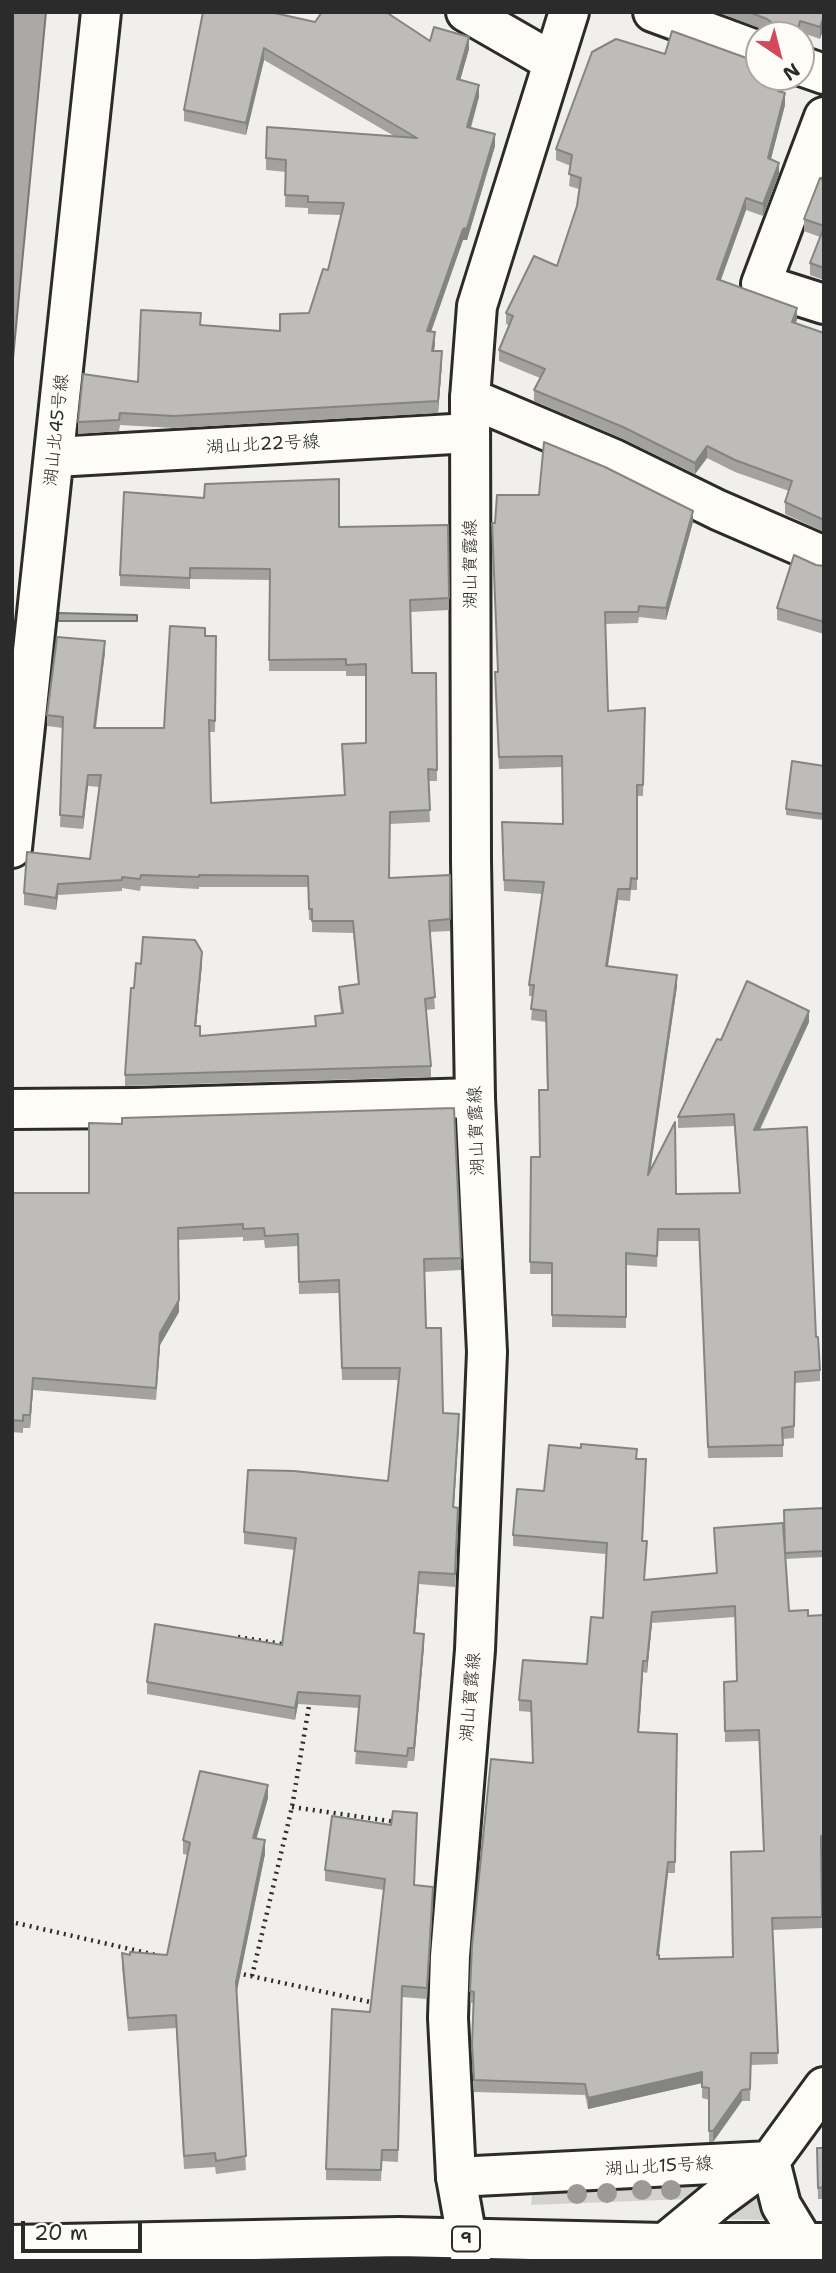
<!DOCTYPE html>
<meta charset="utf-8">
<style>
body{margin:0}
#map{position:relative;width:836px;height:2273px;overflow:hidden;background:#f0efeb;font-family:"Shantell Sans",sans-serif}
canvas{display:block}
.frame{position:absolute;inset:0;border:14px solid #2b2b2b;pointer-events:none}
.north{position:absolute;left:745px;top:21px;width:70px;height:70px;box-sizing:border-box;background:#fdfcf7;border:2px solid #a9a8a5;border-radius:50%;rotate:145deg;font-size:19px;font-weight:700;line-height:28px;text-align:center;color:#2b2b2b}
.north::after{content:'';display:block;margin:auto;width:24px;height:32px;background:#d1495b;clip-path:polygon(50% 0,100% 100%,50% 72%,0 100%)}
.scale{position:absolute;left:21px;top:2221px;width:121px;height:32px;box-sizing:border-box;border:4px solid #2b2b2b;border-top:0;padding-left:9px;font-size:21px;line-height:24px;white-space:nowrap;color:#2b2b2b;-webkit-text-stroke:5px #fdfcf7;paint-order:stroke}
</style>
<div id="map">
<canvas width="836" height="2273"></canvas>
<div class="frame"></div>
<div class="north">N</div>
<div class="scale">20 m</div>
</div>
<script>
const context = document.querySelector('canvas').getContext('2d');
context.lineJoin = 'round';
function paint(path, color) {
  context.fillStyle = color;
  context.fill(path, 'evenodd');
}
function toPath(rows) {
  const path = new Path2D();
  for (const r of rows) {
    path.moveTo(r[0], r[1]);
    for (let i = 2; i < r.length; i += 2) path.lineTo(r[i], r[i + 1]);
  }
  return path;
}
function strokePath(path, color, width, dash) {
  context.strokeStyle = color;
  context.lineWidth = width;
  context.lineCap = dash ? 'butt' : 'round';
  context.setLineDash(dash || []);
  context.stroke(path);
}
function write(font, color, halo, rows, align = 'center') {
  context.font = font + ' "Shantell Sans","Klee One",sans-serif';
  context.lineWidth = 5;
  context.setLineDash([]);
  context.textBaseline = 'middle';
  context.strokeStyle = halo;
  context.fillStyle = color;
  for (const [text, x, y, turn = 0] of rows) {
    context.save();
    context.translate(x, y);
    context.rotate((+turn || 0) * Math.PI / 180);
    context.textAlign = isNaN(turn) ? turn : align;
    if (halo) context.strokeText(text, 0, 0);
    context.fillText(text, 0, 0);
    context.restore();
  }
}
const green = toPath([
 [695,2179,700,2184,700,2190,688,2199,531,2205,532,2194,542,2186],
 [760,2182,773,2220,709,2219]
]);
const water = toPath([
 [12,12,46,12,12,369,12,12],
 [58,613,137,615,137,621,58,621,58,613]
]);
const path = toPath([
 [238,1637,288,1645],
 [292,1807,397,1822],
 [16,1923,156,1955],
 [237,1973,375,2003],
 [252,1976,292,1807,310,1700]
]);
const minor = toPath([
 [466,12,553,62],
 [653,12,759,51],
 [801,66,824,74],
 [824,117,761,284,824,304],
 [470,398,614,459,718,510,824,556],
 [55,457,470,433],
 [12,848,101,12],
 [12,1109,135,1108,475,1098],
 [456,2177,770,2161,824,2087],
 [665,2243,717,2200,770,2161,781,2205,804,2243]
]);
const tertiary = toPath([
 [471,2261,456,2177,448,2018,450,1956,475,1650,487,1352,475,1098,471,861,470,398,477,306,569,12]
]);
const trunk = toPath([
 [12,2245,399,2237,665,2243,824,2243]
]);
const trees = [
 [642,2190],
 [671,2190],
 [607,2193],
 [577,2194]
];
const wall = toPath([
 [203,12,315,22,430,41,469,49,460,80,479,97,471,128,495,146,467,240,463,240,431,332,435,344,434,351,442,363,438,413,174,428,120,425,119,431,78,434,78,422,138,382,201,325,280,331,309,313,328,270,341,215,308,214,308,208,285,207,286,172,266,170,266,158,394,136,264,60,246,135,184,121,184,110],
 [717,12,824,12,820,39,800,32,800,35,773,35,767,31],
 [665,54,785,77,785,81,782,92,785,105,771,159,779,174,763,216,746,210,721,280,797,319,796,323,824,333,824,532,785,514,785,502,789,491,735,472,707,458,695,474,623,439,534,401,534,390,540,378,499,361,499,350,509,325,506,324,506,313,557,266,577,206,579,189,569,186,571,166,556,160,556,149],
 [824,180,824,280,810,275,810,263,820,237,804,231,804,219],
 [693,522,666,620,639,617,638,623,605,624,608,711,645,708,643,796,637,796,637,890,631,890,630,901,618,900,608,966,677,986,650,1171,676,1194,739,1193,734,1126,678,1128,678,1117,721,1040,809,1022,760,1130,816,1337,820,1370,820,1381,795,1383,794,1438,783,1439,783,1457,708,1458,699,1241,658,1241,657,1267,626,1265,626,1328,552,1327,552,1274,530,1274,531,1157,540,1157,547,1090,546,1022,531,1020,533,996,529,996,529,985,542,894,504,891,502,822,563,824,562,767,499,769,495,684,498,672],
 [448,525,449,610,411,612,412,673,436,673,437,781,428,781,430,822,390,824,389,878,450,875,450,931,430,932,435,1009,426,1010,431,1066,431,1077,125,1086,125,1075,134,988,141,964,202,964,196,1026,200,1036,315,1026,315,1016,341,1013,339,998,339,987,358,984,353,933,312,932,312,920,309,920,308,887,199,887,199,889,141,886,140,891,122,888,122,891,58,895,56,910,24,905,24,893,90,859,99,787,88,786,83,829,60,827,63,728,47,726,47,715,105,652,96,728,164,728,205,636,216,636,215,732,210,732,211,803,344,795,342,744,366,743,366,676,346,676,346,671,269,671,270,580,190,579,190,589,120,586,120,575,339,527],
 [816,565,824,566,824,634,777,620,777,608],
 [824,647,824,669,822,669,822,657],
 [824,766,823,820,786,815,786,809],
 [12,1193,89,1193,461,1258,461,1270,424,1272,426,1328,443,1413,459,1427,454,1507,457,1561,455,1587,419,1584,415,1633,424,1646,414,1761,408,1761,407,1768,355,1764,359,1708,298,1704,295,1720,147,1694,147,1682,282,1645,295,1550,244,1544,244,1532,388,1481,398,1380,342,1380,339,1293,299,1294,298,1246,265,1248,264,1240,243,1241,243,1237,178,1240,179,1312,160,1345,156,1400,33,1390,30,1428,23,1428,23,1433,12,1432],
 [637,1459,646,1471,643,1541,647,1553,644,1580,717,1573,714,1528,783,1523,824,1508,824,1557,786,1559,789,1611,808,1616,824,1651,824,1847,821,1847,822,1928,773,1930,778,2064,751,2065,750,2101,742,2101,713,2142,709,2142,709,2100,702,2098,702,2083,588,2109,585,2095,474,2092,472,2056,473,2003,470,2003,472,1946,533,1763,531,1712,519,1711,519,1700,587,1664,603,1618,606,1554,513,1546,513,1535,544,1491],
 [735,1617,737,1681,724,1682,725,1742,759,1741,764,1851,733,1957,659,1959,659,1955,668,1873,675,1873,677,1734,639,1732,643,1672,647,1673,652,1623],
 [268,1798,256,1838,265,1854,236,1993,246,2170,216,2174,215,2167,184,2169,176,2028,128,2031,122,1967,122,1953,130,1955,167,1955,188,1855,183,1854,183,1840],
 [332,1816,415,1885,433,1898,427,1999,402,1997,398,2162,382,2161,381,2181,326,2180,326,2169,370,2012,384,1890,325,1881,325,1870],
 [817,2148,824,2148,824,2199,818,2199]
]);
const shadedWall = toPath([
 [824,16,824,28,820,39,820,27],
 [800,21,800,35,792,35],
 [469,37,469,49,457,91,457,79],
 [264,48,264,60,246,135,246,123],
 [783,77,785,77,785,81,778,103,778,91],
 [479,85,479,97,467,139,467,127],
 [785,93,785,105,768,170,768,158],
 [495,134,495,146,467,240,463,240,427,343,427,331],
 [779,163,779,174,763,216,763,204],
 [746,198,746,210,717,290,717,279],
 [797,308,797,319,792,334,792,322],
 [435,332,435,344,432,363,432,351],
 [442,351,442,363,438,413,438,401],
 [707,446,707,458,695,474,695,463],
 [693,511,693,522,666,620,666,608],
 [105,641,105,652,94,740,94,728],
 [88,775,88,786,83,829,83,817],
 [58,884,58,895,56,910,56,898],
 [618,889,618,900,606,977,606,966],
 [202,952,202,964,195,1037,195,1026],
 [677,975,677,986,648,1187,648,1175],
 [809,1011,809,1022,754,1141,754,1130],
 [179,1300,179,1312,160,1345,156,1400,160,1333],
 [33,1378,33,1390,30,1428,30,1415],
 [459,1414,459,1427,453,1520,453,1507],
 [419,1572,419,1584,414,1646,414,1633],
 [652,1612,652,1623,647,1673,647,1661],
 [424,1634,424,1646,414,1761,414,1748],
 [643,1661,643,1672,638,1743,638,1732],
 [298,1692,298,1704,295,1720,295,1708],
 [268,1785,268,1798,253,1851,253,1838],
 [265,1840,265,1854,236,1996,236,1982],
 [668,1862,668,1873,657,1967,657,1955],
 [433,1887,433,1898,427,1999,427,1988],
 [702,2072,702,2083,588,2109,588,2098],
 [742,2090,742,2101,713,2142,713,2131]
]);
const building = toPath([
 [203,12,270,12,315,22,322,12,386,12,430,41,434,27,469,37,457,79,479,85,467,127,495,134,467,228,463,229,427,331,435,332,432,351,442,351,438,401,174,416,120,413,119,420,78,422,83,374,138,382,141,310,201,313,200,325,280,331,280,314,309,313,323,269,328,270,344,203,308,202,308,196,285,195,286,160,266,158,267,127,417,138,264,48,246,123,184,110,203,12],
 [749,12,824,12,824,16,820,27,800,21,797,33,792,35,780,35,776,26,767,19,749,12],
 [672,31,752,60,759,61,759,77,783,77,778,91,785,93,768,158,779,163,763,204,746,198,717,279,797,308,792,322,824,333,824,520,785,502,792,481,735,460,707,446,695,463,623,427,534,390,545,369,499,350,513,316,506,313,534,256,557,266,577,206,581,178,569,174,572,155,556,149,592,52,616,39,665,54,672,31],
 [820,178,824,180,824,226,804,219,820,178],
 [824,227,824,268,810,263,824,227],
 [544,442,605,467,693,511,666,608,639,606,638,612,605,612,608,711,645,708,643,785,637,785,637,879,631,878,630,889,618,889,606,966,677,975,648,1175,675,1122,676,1194,740,1193,734,1114,678,1117,717,1039,721,1040,747,981,809,1011,754,1130,807,1127,816,1337,818,1337,820,1370,795,1372,794,1426,782,1428,783,1445,708,1447,699,1229,658,1229,657,1256,626,1253,626,1317,552,1315,552,1263,530,1262,531,1157,540,1157,539,1090,548,1090,546,1011,531,1009,534,985,529,985,544,882,504,880,502,822,563,824,562,756,499,757,495,672,498,672,492,523,495,523,497,495,539,495,544,442],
 [339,479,339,527,448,525,449,598,410,600,412,673,436,673,437,770,428,769,430,810,390,812,389,878,450,875,450,919,429,921,435,997,425,999,431,1066,125,1075,131,988,134,988,136,963,141,964,143,937,195,940,202,952,195,1026,200,1026,200,1036,316,1026,315,1016,343,1013,339,987,359,984,353,921,312,921,312,909,309,909,308,876,199,875,199,877,141,875,140,879,122,877,122,880,58,884,56,898,24,893,27,852,90,859,101,775,88,775,83,817,60,815,63,717,47,715,57,637,105,641,94,728,164,728,170,626,205,628,205,636,216,636,215,721,209,720,211,803,345,795,342,744,366,743,366,664,346,665,346,659,269,660,270,569,190,568,190,578,120,575,124,492,204,498,205,484,339,479],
 [794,555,816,565,824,566,824,622,777,608,794,555],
 [792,761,824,766,823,814,786,809,792,761],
 [454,1108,461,1258,424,1259,426,1328,441,1328,443,1413,459,1414,453,1507,458,1508,455,1574,419,1572,414,1633,424,1634,414,1748,408,1748,407,1756,355,1751,360,1696,298,1692,295,1708,147,1682,155,1624,282,1645,296,1538,244,1532,248,1470,294,1471,388,1481,400,1368,342,1368,339,1280,299,1282,298,1234,265,1236,264,1228,243,1229,243,1224,178,1228,179,1300,160,1333,156,1388,33,1378,30,1415,23,1415,23,1421,12,1420,12,1193,89,1193,89,1123,122,1124,122,1118,454,1108],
 [581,1444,637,1449,636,1459,646,1459,642,1541,647,1541,644,1580,717,1573,714,1528,783,1523,789,1611,808,1610,808,1616,823,1615,824,1651,824,1836,821,1836,822,1917,772,1918,778,2053,751,2053,750,2089,742,2090,713,2131,709,2131,709,2088,702,2087,702,2072,588,2098,585,2084,474,2080,472,2044,474,1992,470,1991,472,1946,491,1759,533,1763,531,1701,519,1700,523,1660,587,1664,591,1617,603,1618,607,1543,513,1535,517,1489,544,1491,549,1445,581,1448,581,1444],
 [735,1606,737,1681,724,1682,725,1731,759,1730,764,1851,731,1852,733,1957,659,1959,659,1955,657,1955,668,1862,675,1862,677,1734,638,1732,643,1661,647,1661,652,1612,735,1606],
 [824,1508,824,1551,785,1553,784,1510,824,1508],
 [200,1771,268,1785,253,1838,265,1840,236,1982,246,2156,216,2161,215,2153,184,2156,176,2015,128,2018,122,1953,130,1955,130,1952,167,1955,190,1843,183,1840,200,1771],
 [393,1811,417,1813,414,1885,433,1887,427,1988,402,1986,398,2150,382,2150,381,2170,326,2169,332,2009,370,2012,385,1879,325,1870,332,1816,391,1825,393,1811],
 [817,2148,824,2148,824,2187,818,2188,817,2148]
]);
const shields = [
 [466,2239,28]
];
const shieldNames = [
 ["9",466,2239]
];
const streetNames = [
 ["湖山北45号線",57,430,-84],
 ["湖山北22号線",263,445,-3],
 ["湖山賀露線",471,564,-90],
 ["湖山賀露線",477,1131,-92],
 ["湖山賀露線",471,1697,-85],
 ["湖山北15号線",659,2167,-3]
];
paint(green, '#d3d2cf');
paint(water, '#aaa9a7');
strokePath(water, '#777775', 2);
strokePath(minor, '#2b2b2b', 44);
strokePath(tertiary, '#2b2b2b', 44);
strokePath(trunk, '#2b2b2b', 44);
strokePath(path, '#2b2b2b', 4.5, [2, 5]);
strokePath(minor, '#fdfcf7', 38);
strokePath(tertiary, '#fdfcf7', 38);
strokePath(trunk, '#fdfcf7', 38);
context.fillStyle = '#9b9a98';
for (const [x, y] of trees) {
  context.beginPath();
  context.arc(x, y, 10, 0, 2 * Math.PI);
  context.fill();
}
paint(wall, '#a3a29e');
paint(shadedWall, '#848481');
paint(building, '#bdbcb8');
strokePath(building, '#848481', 2);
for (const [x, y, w] of shields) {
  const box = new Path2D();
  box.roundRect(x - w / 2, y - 12.5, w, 25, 5);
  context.fillStyle = '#fdfcf7';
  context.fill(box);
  strokePath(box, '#2b2b2b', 2);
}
write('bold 16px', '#2b2b2b', null, shieldNames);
write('18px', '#2b2b2b', '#fdfcf7', streetNames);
</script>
